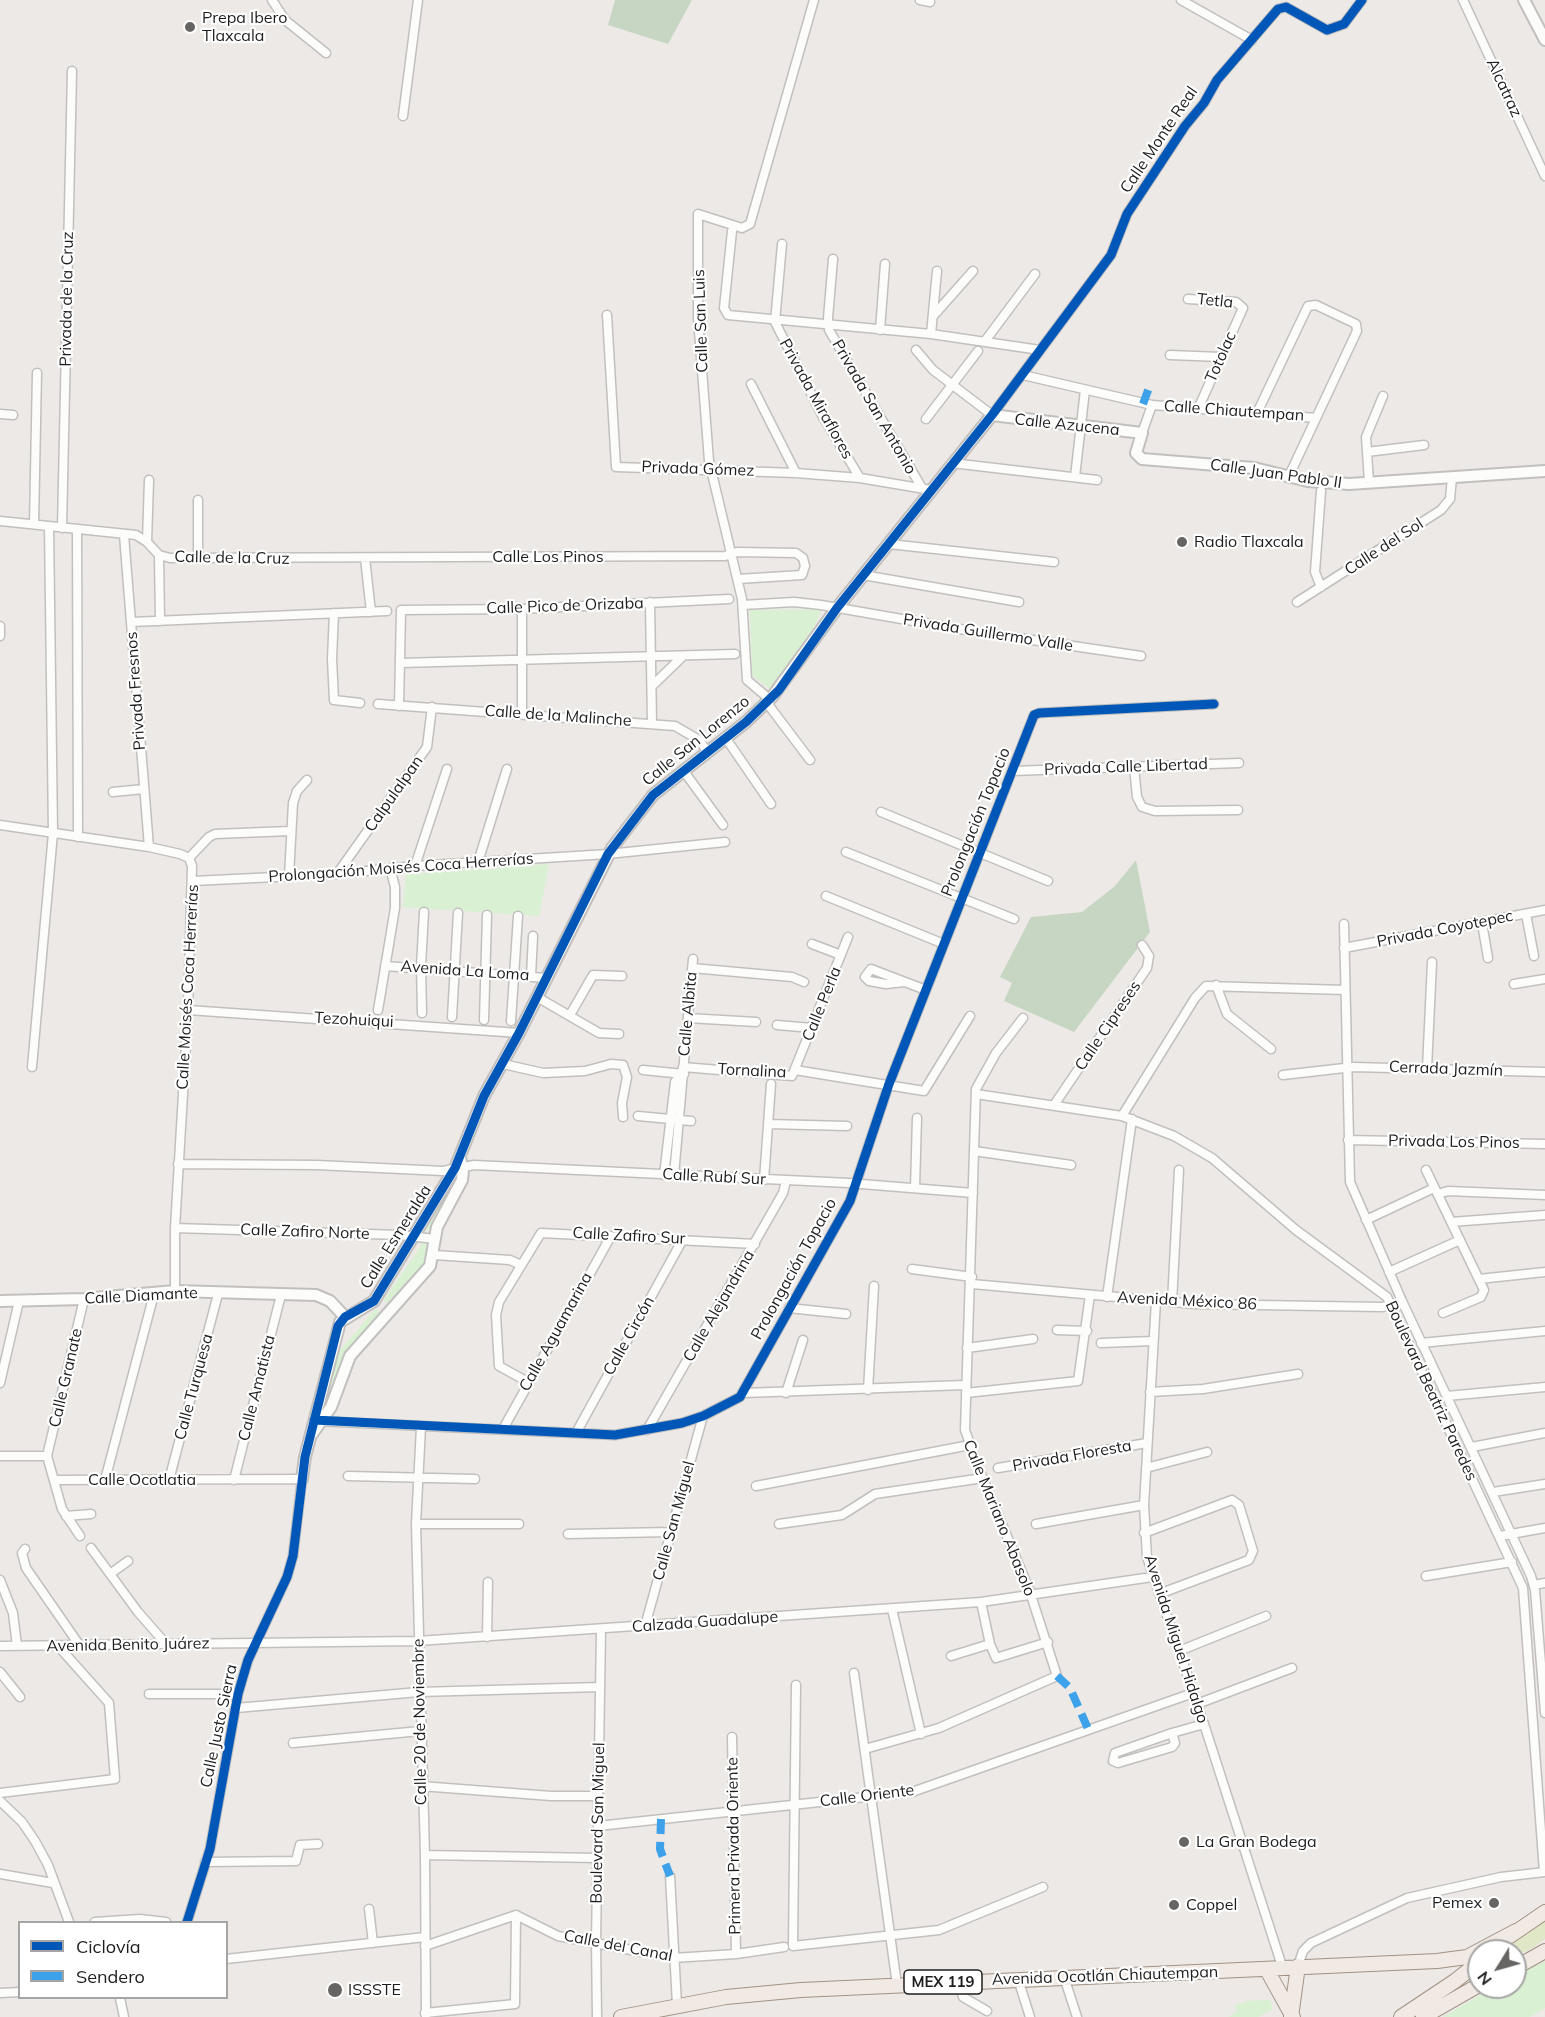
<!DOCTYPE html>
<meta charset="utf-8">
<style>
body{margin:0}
#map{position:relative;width:1545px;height:2017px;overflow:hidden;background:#ece9e6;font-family:Mulish,sans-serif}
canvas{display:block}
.legend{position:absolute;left:18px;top:1921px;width:210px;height:78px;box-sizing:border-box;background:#fff;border:2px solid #a5a5a5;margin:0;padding:8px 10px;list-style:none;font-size:18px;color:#1e1e1e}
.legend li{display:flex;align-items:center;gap:12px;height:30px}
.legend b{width:30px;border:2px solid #a5a5a5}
.north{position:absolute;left:1467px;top:1939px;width:60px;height:60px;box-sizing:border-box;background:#fff;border:2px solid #a5a5a5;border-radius:50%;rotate:233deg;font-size:16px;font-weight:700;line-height:24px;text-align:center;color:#1e1e1e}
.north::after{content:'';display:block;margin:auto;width:21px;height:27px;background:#666564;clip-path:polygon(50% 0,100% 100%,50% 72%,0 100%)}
</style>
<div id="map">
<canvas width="1545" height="2017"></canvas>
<ul class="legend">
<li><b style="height:8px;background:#0057b8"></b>Ciclovía</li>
<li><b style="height:8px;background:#3da2ea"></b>Sendero</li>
</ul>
<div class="north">N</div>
</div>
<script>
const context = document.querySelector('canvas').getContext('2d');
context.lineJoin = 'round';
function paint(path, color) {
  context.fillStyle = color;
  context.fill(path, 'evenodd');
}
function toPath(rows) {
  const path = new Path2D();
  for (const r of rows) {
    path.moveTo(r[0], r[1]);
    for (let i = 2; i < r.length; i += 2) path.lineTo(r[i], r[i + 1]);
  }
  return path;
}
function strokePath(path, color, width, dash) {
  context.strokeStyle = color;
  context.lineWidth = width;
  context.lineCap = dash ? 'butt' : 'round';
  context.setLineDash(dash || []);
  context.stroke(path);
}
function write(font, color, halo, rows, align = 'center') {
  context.font = font + ' Mulish,sans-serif';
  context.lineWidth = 4.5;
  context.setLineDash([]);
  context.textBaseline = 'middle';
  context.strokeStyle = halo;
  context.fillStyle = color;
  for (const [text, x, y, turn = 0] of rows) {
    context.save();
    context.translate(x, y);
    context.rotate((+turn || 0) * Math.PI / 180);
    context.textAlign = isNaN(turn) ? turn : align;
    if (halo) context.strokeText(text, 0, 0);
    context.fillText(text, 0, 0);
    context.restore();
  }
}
const grass = toPath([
 [1545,1918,1545,1939,1533,1948,1515,1956,1515,1951,1495,1951]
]);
const cemetery = toPath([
 [615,0,692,0,668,44,608,25],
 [1136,860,1150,932,1074,1032,1004,1001,1012,983,1000,977,1031,917,1082,912,1115,886]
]);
const park = toPath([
 [822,609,815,625,770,689,752,676,750,610],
 [549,864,539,916,403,907,406,874],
 [456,1173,465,1179,437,1231,426,1230],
 [423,1243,433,1246,433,1256,392,1307,384,1300],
 [375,1309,385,1315,347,1364,325,1403,338,1353],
 [1545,1961,1545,2008,1529,2017,1443,2017,1494,1987,1515,1987,1515,1975],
 [1270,2000,1273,2009,1258,2017,1228,2017,1237,2011,1234,2006,1247,2001]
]);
const minor = toPath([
 [272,0,285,20,326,53],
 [920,0,930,2],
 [1181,0,1252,40],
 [1463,0,1545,176],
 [403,116,418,0],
 [732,231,724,308,728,315,931,334,1040,350],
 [782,244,775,322,823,417,860,478],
 [833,259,828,318,829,330,922,488],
 [1188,299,1236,302,1243,308,1198,409],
 [607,315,616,467,796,473,860,478,931,490],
 [934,315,973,271],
 [880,330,885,264],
 [931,334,937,271],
 [985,341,1035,274],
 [916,350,933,370,992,415,1111,255,1127,214,1185,126,1204,103,1217,80,1278,9,1286,7,1327,30,1344,24,1362,0],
 [1170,355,1221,357],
 [1023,375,1152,405,1142,433],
 [751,384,796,473],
 [1152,405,1316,418],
 [1257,413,1308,306,1316,305,1356,324,1357,331,1288,478],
 [0,414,13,415],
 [926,419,978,351],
 [1367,452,1424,445],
 [952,463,1097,480],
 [1075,477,1085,390],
 [1369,482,1366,437,1383,396],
 [1321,491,1315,572,1321,587],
 [198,500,198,559],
 [0,521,136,535,147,542,159,555,170,558,725,556,737,552,796,553,803,558,805,566,802,575,738,579],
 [34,524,37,373],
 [62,528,72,71],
 [77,529,78,837],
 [124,535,149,847],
 [147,542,149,480],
 [889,544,1054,562],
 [159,555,160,621],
 [365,558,371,612],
 [863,575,1019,602],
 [650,602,652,723],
 [1297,602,1441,510,1450,499,1452,478],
 [743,605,794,602,821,605,971,631,1141,656],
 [522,609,522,713],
 [334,613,332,659,334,700,360,703],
 [131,622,387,611],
 [0,626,0,636],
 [400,663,735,654],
 [653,685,682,657],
 [378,704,675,726,699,740,707,751],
 [399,706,401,610,522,609,729,599],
 [725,737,771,804],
 [810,760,770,707,767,697,747,680,742,599,709,461,698,318,698,214,742,228,750,224,814,0],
 [1134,767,1137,797,1142,807,1155,811,1238,810],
 [683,770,723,825],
 [1012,771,1239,763],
 [113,792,144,789],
 [881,812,1048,881],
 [0,825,149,847,180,854,189,858,192,866,188,1010,175,1228,175,1291],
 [846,852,1014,919],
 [189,858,209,837,215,834,290,831],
 [478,862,507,769],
 [415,866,447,769],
 [337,874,427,747,432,707],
 [289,876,293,803,297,791,307,780],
 [193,881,337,874,415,866,608,854,725,842],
 [826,896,944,944],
 [1526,914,1534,956],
 [1482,923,1488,958],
 [1344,924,1350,1182,1402,1301,1531,1576,1535,1590,1545,1713],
 [812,944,841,955],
 [1344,948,1545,910],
 [385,966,546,978],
 [692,968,792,977,804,982],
 [531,976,533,936],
 [904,982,886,984,869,981,865,977,871,969,926,990],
 [1514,984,1545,979],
 [1216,985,1227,1014,1271,1049],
 [537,997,599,1033,619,1034],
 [188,1010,519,1033],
 [378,1010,395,908,395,887,390,868],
 [422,1013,421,966,424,912],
 [570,1015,593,975,622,976],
 [452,1017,458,913],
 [688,1018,756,1022],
 [484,1020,487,915],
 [511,1021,518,916],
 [777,1025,812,1028],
 [503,1064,543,1073,585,1071,611,1064,623,1065,627,1077,622,1103,623,1117],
 [32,1067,53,833,49,526],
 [683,1067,792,1076,848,937],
 [1427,1069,1432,962],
 [643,1070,684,1074],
 [795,1070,924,1091,970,1016],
 [1283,1075,1353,1067,1545,1072],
 [976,1094,1122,1116,1174,1136,1212,1158,1296,1230,1387,1297,1523,1588,1544,1872],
 [1054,1105,1147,968,1149,956,1142,945],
 [638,1116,691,1121],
 [1122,1116,1195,998,1206,986,1345,990],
 [768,1124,847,1126],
 [1348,1140,1545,1144],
 [974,1151,1071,1165],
 [178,1164,317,1165,443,1171,474,1165,849,1183,973,1193],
 [1426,1170,1484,1290,1481,1297,1443,1313],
 [664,1175,675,1082,683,1069],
 [674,1175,693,959],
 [764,1180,771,1084],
 [915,1188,917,1118],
 [1438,1194,1448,1191,1545,1195],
 [1366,1220,1434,1188],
 [1451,1222,1545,1215],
 [175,1228,400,1235,435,1239],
 [434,1255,510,1260,521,1265],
 [912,1269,972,1277],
 [1389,1272,1460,1240],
 [1479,1279,1545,1272],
 [972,1284,1195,1304,1382,1307,1396,1304],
 [1107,1297,1132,1119],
 [1156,1301,1144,1505,1147,1557,1204,1724,1282,1966],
 [1172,1302,1179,1170],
 [789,1308,846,1314],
 [1057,1330,1087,1331],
 [1101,1343,1153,1341],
 [1421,1343,1545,1331],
 [967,1348,1033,1339],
 [528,1382,499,1366,496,1315,499,1302,541,1233,755,1244],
 [0,1383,19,1301],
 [868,1390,874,1286],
 [1150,1392,1203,1389,1298,1374],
 [744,1393,965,1385],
 [786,1393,803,1340],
 [966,1393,1078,1381,1090,1295],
 [1447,1396,1545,1387],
 [317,1421,615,1435,682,1423,703,1416,740,1397,850,1201,889,1084,1034,715,1039,713,1214,704],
 [421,1427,416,1524,425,1855,426,2017],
 [503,1429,611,1236],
 [647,1430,783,1193,786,1181],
 [576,1433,683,1239],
 [1472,1447,1545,1433],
 [0,1456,47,1456],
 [998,1468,1147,1443],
 [1146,1468,1207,1452],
 [348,1476,475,1479],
 [54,1480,302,1479,293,1556,287,1577,248,1660,238,1694,210,1849,187,1922],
 [105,1480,154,1294],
 [169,1480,218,1294],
 [234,1480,281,1295],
 [756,1486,970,1445],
 [1493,1492,1545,1484],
 [66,1516,91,1514],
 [416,1524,519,1524],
 [779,1524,842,1515,875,1494,983,1478],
 [1036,1524,1144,1505],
 [1144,1533,1232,1500,1239,1505,1253,1551,1249,1560,1159,1594],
 [568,1534,670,1532],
 [80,1536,62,1509,47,1456,84,1299],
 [1500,1536,1545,1528],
 [91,1548,138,1612,166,1644],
 [25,1549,22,1553,26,1568,80,1646],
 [110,1574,128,1561],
 [1426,1576,1512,1562],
 [0,1580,13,1613,17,1646],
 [1534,1585,1545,1583],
 [981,1602,990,1644,996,1658,1048,1642],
 [892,1609,921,1734],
 [645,1626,703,1416],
 [487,1637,488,1582],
 [0,1646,418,1641,981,1602,1152,1577],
 [1179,1651,1266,1616],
 [951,1656,990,1644],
 [0,1672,20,1697],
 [854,1673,897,1985],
 [796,1685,793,1946,939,1930,1043,1887],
 [149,1694,238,1694],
 [1197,1704,1292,1668],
 [236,1708,419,1692,600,1687],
 [1172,1733,1175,1743,1172,1747,1118,1763,1113,1761,1115,1753,1172,1733,1204,1724],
 [732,1737,736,1954],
 [293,1743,420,1731],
 [865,1749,939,1728,1057,1676,1029,1589,979,1469,965,1430,976,1089,996,1053,1023,1018],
 [421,1786,551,1796,598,1796],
 [0,1793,115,1779,109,1703,59,1647],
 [0,1801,22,1822,35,1841,48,1865,69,1922],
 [598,1826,912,1792,1193,1693],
 [425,1855,597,1858],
 [205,1862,296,1861,300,1845,318,1844],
 [0,1874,53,1883],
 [670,1876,677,2005],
 [369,1909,373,1943],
 [95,1922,140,1919,166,1922],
 [425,1946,516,1915,558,1936,673,1958,736,1954,784,1947],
 [226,1959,425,1937],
 [1298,1966,1303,1951,1311,1943,1407,1898,1501,1877,1545,1872],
 [1064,1977,1077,2017],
 [1018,1979,1030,2017],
 [959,1982,963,1997,987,2011],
 [0,1993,20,1992],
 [120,1998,124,2017],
 [425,2013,515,2004,516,1915],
 [597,2017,596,1942,601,1630]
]);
const tertiary = toPath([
 [1524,0,1545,40],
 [0,1301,84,1299,175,1291,316,1295,330,1301,345,1317],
 [312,1434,331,1407,350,1356,430,1266,437,1227,462,1180,463,1170,460,1158],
 [302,1479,305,1457,340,1322,374,1301,455,1168,484,1096,519,1033,612,848,653,795,746,722,772,697,837,608,992,415,1142,433,1136,453,1142,459,1254,468,1308,481,1349,484,1545,471]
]);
const primary = toPath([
 [1510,1936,1545,1912],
 [1515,1968,1545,1951],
 [1267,1970,1293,2017],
 [621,2017,726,1997,801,1990,1437,1961,1467,1957,1516,1931],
 [1291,2017,1298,1966],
 [1401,2017,1455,1981,1479,1962],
 [1423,2017,1479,1985]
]);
const quiet = toPath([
 [1143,404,1150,385],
 [1057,1676,1070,1688,1089,1731],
 [661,1819,660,1849,670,1876]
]);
const cycleway = toPath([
 [314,1420,615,1435,682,1423,703,1416,740,1397,850,1201,889,1084,1034,715,1039,713,1214,704],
 [187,1922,210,1849,238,1694,248,1660,287,1577,293,1556,305,1457,338,1326,345,1317,374,1301,455,1168,484,1096,519,1033,608,854,653,795,746,722,779,690,837,608,992,415,1111,255,1127,214,1185,126,1204,103,1217,80,1278,9,1286,7,1327,30,1344,24,1362,0]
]);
const markers = [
 [190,27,6,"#666564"],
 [1182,542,6,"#666564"],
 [1184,1842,6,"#666564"],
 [1494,1903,6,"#666564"],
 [1174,1905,6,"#666564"],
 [335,1990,8,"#666564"]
];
const shields = [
 [943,1982,78]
];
const shieldNames = [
 ["MEX 119",943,1982]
];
const poiNames = [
 ["Prepa Ibero",202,18],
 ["Tlaxcala",202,36],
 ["Radio Tlaxcala",1194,542],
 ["La Gran Bodega",1196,1842],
 ["Pemex",1482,1903,"right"],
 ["Coppel",1186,1905],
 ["ISSSTE",348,1990]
];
const streetNames = [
 ["Alcatraz",1504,88,65],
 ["Calle Monte Real",1159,140,-56],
 ["Privada de la Cruz",67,299,-89],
 ["Tetla",1215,301,6],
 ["Calle San Luis",701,321,-92],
 ["Totolac",1221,357,-66],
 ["Privada Miraflores",816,399,61],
 ["Privada San Antonio",874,407,60],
 ["Calle Chiautempan",1234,411,4],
 ["Calle Azucena",1067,425,6],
 ["Privada Gómez",698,469,2],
 ["Calle Juan Pablo II",1276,474,8],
 ["Calle del Sol",1384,547,-33],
 ["Calle Los Pinos",548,557],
 ["Calle de la Cruz",232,558,1],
 ["Calle Pico de Orizaba",565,606,-2],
 ["Privada Guillermo Valle",988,633,9],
 ["Privada Fresnos",136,691,-94],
 ["Calle de la Malinche",558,716,4],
 ["Calle San Lorenzo",696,741,-39],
 ["Privada Calle Libertad",1126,767,-2],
 ["Calpulalpan",394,794,-55],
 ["Prolongación Topacio",976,822,-68],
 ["Prolongación Moisés Coca Herrerías",401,868,-4],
 ["Privada Coyotepec",1445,929,-11],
 ["Avenida La Loma",465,971,4],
 ["Calle Moisés Coca Herrerías",188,987,-87],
 ["Calle Perla",822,1004,-68],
 ["Calle Albita",688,1014,-85],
 ["Tezohuiqui",354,1020,3],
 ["Calle Cipreses",1108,1026,-56],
 ["Cerrada Jazmín",1446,1069,2],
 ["Tornalina",752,1071,3],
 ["Privada Los Pinos",1454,1142,1],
 ["Calle Rubí Sur",714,1177,3],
 ["Calle Zafiro Norte",305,1232,2],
 ["Calle Zafiro Sur",629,1236,3],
 ["Calle Esmeralda",396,1237,-58],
 ["Prolongación Topacio",794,1269,-61],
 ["Calle Diamante",141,1296,-3],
 ["Avenida México 86",1187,1301,3],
 ["Calle Alejandrina",719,1306,-60],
 ["Calle Aguamarina",556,1332,-61],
 ["Calle Circón",629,1336,-61],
 ["Calle Granate",66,1378,-77],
 ["Calle Turquesa",194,1387,-75],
 ["Calle Amatista",257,1388,-76],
 ["Boulevard Beatriz Paredes",1431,1391,65],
 ["Privada Floresta",1072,1456,-10],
 ["Calle Ocotlatia",142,1480],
 ["Calle Mariano Abasolo",999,1518,68],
 ["Calle San Miguel",674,1521,-75],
 ["Calzada Guadalupe",705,1622,-4],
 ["Avenida Miguel Hidalgo",1176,1639,72],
 ["Avenida Benito Juárez",128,1645,-1],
 ["Calle 20 de Noviembre",420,1722,-91],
 ["Calle Justo Sierra",219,1726,-78],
 ["Calle Oriente",867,1796,-7],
 ["Boulevard San Miguel",598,1823,-89],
 ["Primera Privada Oriente",734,1846,-91],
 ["Calle del Canal",618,1946,11],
 ["Avenida Ocotlán Chiautempan",1105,1976,-2]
];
paint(grass, '#dfe7c7');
paint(cemetery, '#c7d6c3');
paint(park, '#d9f0d3');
strokePath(minor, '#c2c0bf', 11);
strokePath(tertiary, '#c2c0bf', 14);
strokePath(primary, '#a19284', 16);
strokePath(minor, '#fcfcfb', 8);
strokePath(tertiary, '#fcfcfb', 10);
strokePath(primary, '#f0e9e4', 14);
strokePath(quiet, '#3da2ea', 8, [15, 8]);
strokePath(cycleway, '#0057b8', 9);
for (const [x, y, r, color] of markers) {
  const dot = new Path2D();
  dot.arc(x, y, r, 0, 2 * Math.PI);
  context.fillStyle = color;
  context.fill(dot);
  strokePath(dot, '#fff', 2);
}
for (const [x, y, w] of shields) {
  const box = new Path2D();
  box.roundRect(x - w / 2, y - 12, w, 24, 4.5);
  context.fillStyle = '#fff';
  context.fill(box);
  strokePath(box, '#1e1e1e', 1.5);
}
write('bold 15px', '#1e1e1e', null, shieldNames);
write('16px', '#1e1e1e', '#fff', poiNames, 'left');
write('16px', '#1e1e1e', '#fff', streetNames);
</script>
